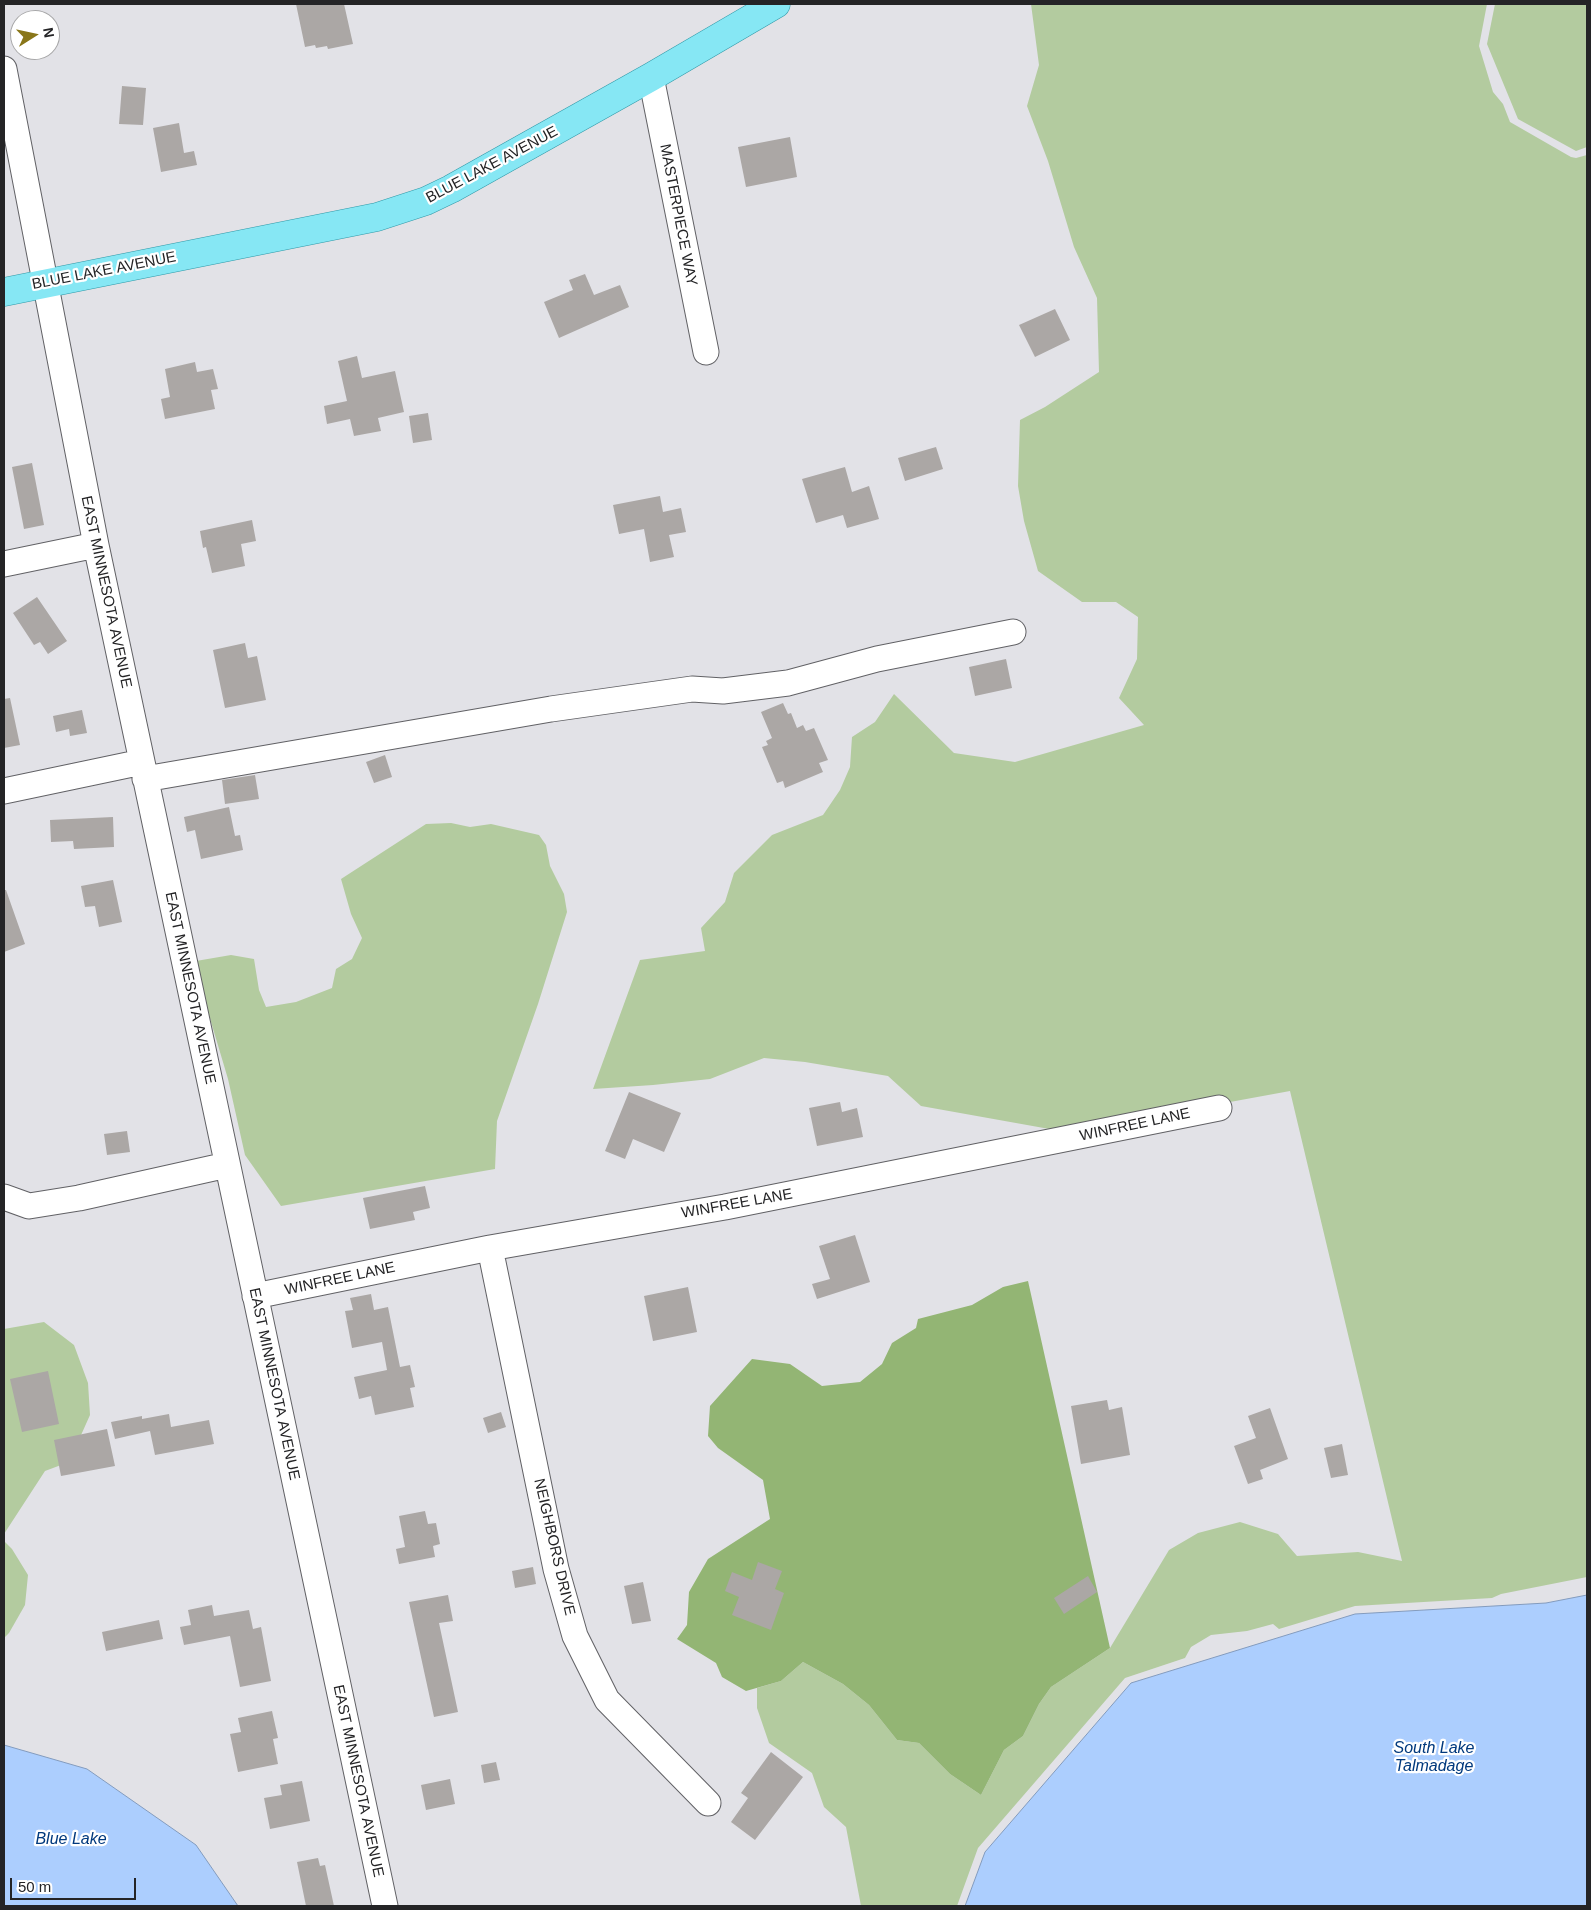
<!DOCTYPE html>
<style>
body{margin:0}
#map{position:relative;width:1591px;height:1910px;overflow:hidden;background:#e2e2e7;font-family:Arial,sans-serif}
canvas{display:block}
.frame{position:absolute;inset:0;border:5px solid #242426;pointer-events:none}
.north{position:absolute;left:10px;top:10px;width:50px;height:50px;box-sizing:border-box;background:#fff;border:1px solid #a7a7a8;border-radius:50%;rotate:80deg;font-size:14px;font-weight:700;line-height:20px;text-align:center;color:#242426}
.north::after{content:'';display:block;margin:auto;width:18px;height:22px;background:#897619;clip-path:polygon(50% 0,100% 100%,50% 72%,0 100%)}
.scale{position:absolute;left:10px;top:1878px;width:126px;height:22px;box-sizing:border-box;border:2px solid #242426;border-top:0;padding-left:6px;font-size:15px;line-height:18px;white-space:nowrap;color:#242426;-webkit-text-stroke:4px #fff;paint-order:stroke}
</style>
<div id="map">
<canvas width="1591" height="1910"></canvas>
<div class="frame"></div>
<div class="north">N</div>
<div class="scale">50 m</div>
</div>
<script>
const context = document.querySelector('canvas').getContext('2d');
context.lineJoin = 'round';
function paint(path, color) {
  context.fillStyle = color;
  context.fill(path, 'evenodd');
}
function toPath(rows) {
  const path = new Path2D();
  for (const r of rows) {
    path.moveTo(r[0], r[1]);
    for (let i = 2; i < r.length; i += 2) path.lineTo(r[i], r[i + 1]);
  }
  return path;
}
function strokePath(path, color, width, dash) {
  context.strokeStyle = color;
  context.lineWidth = width;
  context.lineCap = dash ? 'butt' : 'round';
  context.setLineDash(dash || []);
  context.stroke(path);
}
function write(font, color, halo, rows, align = 'center') {
  context.font = font + ' Arial,sans-serif';
  context.lineWidth = 4.5;
  context.setLineDash([]);
  context.textBaseline = 'middle';
  context.strokeStyle = halo;
  context.fillStyle = color;
  for (const [text, x, y, turn = 0] of rows) {
    context.save();
    context.translate(x, y);
    context.rotate((+turn || 0) * Math.PI / 180);
    context.textAlign = isNaN(turn) ? turn : align;
    if (halo) context.strokeText(text, 0, 0);
    context.fillText(text, 0, 0);
    context.restore();
  }
}
const green = toPath([
 [1031,4,1487,4,1479,46,1493,92,1503,104,1510,122,1571,157,1576,158,1587,155,1587,1577,1501,1594,1492,1598,1355,1606,1279,1629,1273,1624,1247,1631,1211,1635,1191,1647,1185,1658,1125,1678,978,1848,957,1906,861,1906,846,1827,824,1807,812,1773,769,1743,757,1708,757,1688,781,1681,803,1662,843,1684,869,1705,897,1740,919,1743,950,1774,981,1795,1004,1750,1023,1736,1039,1704,1051,1687,1110,1648,1169,1550,1198,1533,1240,1522,1278,1534,1297,1556,1358,1552,1402,1561,1290,1091,1230,1102,1228,1102,1227,1098,1140,1114,1109,1117,1055,1130,921,1106,888,1076,805,1062,764,1058,710,1079,653,1085,593,1089,640,960,705,951,701,928,725,902,734,873,772,835,823,815,840,790,850,767,852,737,875,722,894,694,954,753,1015,762,1144,725,1119,698,1137,659,1138,617,1116,602,1082,602,1038,571,1024,521,1018,486,1020,420,1045,407,1099,372,1097,298,1074,247,1048,161,1027,106,1039,65],
 [1495,4,1587,4,1587,147,1576,151,1518,119,1487,44],
 [451,823,470,827,491,824,539,835,546,845,550,866,564,894,567,912,538,1004,497,1121,495,1169,281,1206,245,1155,228,1079,206,1005,196,961,231,955,254,959,259,990,266,1007,296,1002,332,988,336,969,352,959,362,938,351,914,341,879,426,824],
 [44,1322,74,1345,88,1383,90,1415,69,1462,45,1471,4,1534,4,1329],
 [4,1541,12,1549,28,1575,25,1605,9,1633,4,1638]
]);
const forest = toPath([
 [1028,1281,1110,1648,1051,1687,1039,1704,1023,1736,1004,1750,981,1795,950,1774,919,1743,897,1740,869,1705,843,1684,803,1662,781,1681,746,1691,722,1677,716,1663,677,1639,687,1625,689,1592,708,1559,770,1519,763,1480,718,1448,708,1436,710,1406,752,1359,790,1364,822,1386,860,1382,882,1364,892,1343,916,1328,918,1319,972,1305,1003,1287]
]);
const water = toPath([
 [1587,1595,1587,1906,965,1906,985,1852,1131,1683,1355,1614,1546,1603,1587,1595],
 [4,1745,87,1769,196,1845,238,1906,4,1906,4,1745]
]);
const building = toPath([
 [296,4,344,4,353,44,328,49,327,46,316,48,315,45,305,47],
 [122,86,146,88,143,125,119,124],
 [179,123,184,153,194,151,197,165,161,172,153,128],
 [790,137,797,177,746,187,738,147],
 [585,274,594,295,620,285,629,307,559,338,544,302,573,290,569,280],
 [1055,309,1070,340,1035,357,1019,325],
 [357,356,362,378,395,371,404,412,378,418,381,431,354,436,350,419,327,424,324,406,347,401,338,361],
 [195,362,197,372,213,369,218,389,211,390,215,409,165,419,161,399,170,397,165,369],
 [428,413,432,440,413,443,409,416],
 [936,447,943,469,905,481,898,458],
 [32,463,44,525,24,529,12,467],
 [845,467,852,492,869,486,879,519,847,528,843,515,816,523,802,479],
 [660,496,663,512,681,508,686,532,669,535,674,557,650,562,644,529,619,534,613,505],
 [252,520,256,541,241,544,245,566,212,573,206,547,203,548,200,531],
 [37,597,67,641,48,654,40,642,34,645,13,613],
 [245,643,248,658,257,656,266,700,225,708,213,650],
 [1006,659,1012,688,975,696,969,667],
 [10,698,20,745,4,748,4,699],
 [783,703,788,714,791,713,797,728,803,725,806,731,814,728,828,760,819,763,823,772,785,788,783,781,777,783,762,747,768,745,766,741,772,738,761,712],
 [82,710,87,733,70,736,69,729,56,732,53,716],
 [385,755,392,777,374,783,366,762],
 [255,775,259,799,225,804,222,780],
 [229,807,235,836,240,835,243,850,201,859,195,830,187,832,184,817],
 [113,817,114,847,74,849,73,841,51,842,50,820],
 [113,880,122,922,99,927,95,906,85,907,81,886],
 [4,890,6,890,25,944,4,952],
 [629,1092,681,1113,664,1152,633,1139,625,1159,605,1151],
 [840,1102,842,1112,857,1108,863,1137,817,1146,809,1108],
 [127,1131,130,1152,107,1155,104,1134],
 [425,1186,430,1208,413,1212,415,1220,370,1229,363,1198],
 [855,1235,870,1282,817,1299,812,1284,830,1279,819,1246],
 [688,1287,697,1332,653,1341,644,1296],
 [371,1294,374,1310,388,1307,400,1367,410,1365,415,1387,410,1388,414,1407,375,1415,371,1396,359,1399,354,1377,387,1370,382,1342,352,1348,345,1311,353,1310,350,1298],
 [48,1371,59,1424,22,1432,10,1379],
 [1107,1400,1109,1410,1122,1407,1130,1455,1081,1464,1071,1406],
 [1270,1408,1288,1459,1260,1470,1263,1479,1248,1484,1234,1446,1256,1438,1248,1416],
 [501,1412,506,1427,488,1433,483,1418],
 [169,1414,171,1427,209,1420,214,1444,155,1455,150,1431,115,1439,111,1422,142,1416,142,1419],
 [107,1429,115,1466,61,1476,54,1440],
 [1342,1444,1348,1475,1331,1478,1324,1448],
 [425,1511,428,1524,436,1523,440,1544,433,1546,435,1557,399,1564,396,1549,405,1547,399,1516],
 [758,1562,782,1571,775,1589,784,1593,771,1630,732,1615,739,1597,725,1591,732,1572,752,1580],
 [533,1567,536,1584,515,1588,512,1571],
 [1088,1576,1097,1592,1064,1614,1054,1598],
 [643,1582,651,1621,632,1624,624,1586],
 [448,1595,453,1621,439,1623,458,1712,434,1717,409,1602],
 [212,1605,214,1616,249,1610,253,1629,261,1627,271,1681,240,1687,230,1636,184,1645,180,1627,191,1625,188,1610],
 [159,1620,163,1639,106,1651,102,1632],
 [272,1711,278,1738,273,1739,278,1764,238,1772,230,1734,241,1732,238,1718],
 [771,1752,803,1777,755,1840,731,1822,748,1798,741,1793],
 [496,1762,500,1780,484,1783,481,1765],
 [450,1779,455,1804,426,1810,421,1785],
 [302,1781,310,1821,270,1829,264,1798,282,1795,280,1785],
 [318,1858,320,1866,325,1865,334,1906,306,1906,297,1862]
]);
const minor = toPath([
 [4,69,96,545,385,1906],
 [651,77,706,352],
 [4,564,96,545],
 [145,779,551,709,692,689,723,691,788,683,877,659,1013,632],
 [4,791,142,762],
 [4,1197,29,1206,79,1198,227,1165],
 [490,1248,556,1569,575,1636,607,1700,708,1803],
 [255,1296,490,1248,725,1207,1219,1108]
]);
const major = toPath([
 [4,292,377,217,426,201,451,189,651,77,776,4]
]);
const streetNames = [
 ["BLUE LAKE AVENUE",492,165,-28],
 ["MASTERPIECE WAY",678,215,79],
 ["BLUE LAKE AVENUE",104,271,-11],
 ["EAST MINNESOTA AVENUE",106,592,78],
 ["EAST MINNESOTA AVENUE",190,988,78],
 ["WINFREE LANE",1135,1125,-12],
 ["WINFREE LANE",737,1204,-10],
 ["WINFREE LANE",340,1279,-12],
 ["EAST MINNESOTA AVENUE",274,1384,78],
 ["NEIGHBORS DRIVE",554,1547,77],
 ["EAST MINNESOTA AVENUE",358,1781,78]
];
const waterNames = [
 ["South Lake",1434,1749],
 ["Talmadage",1434,1767],
 ["Blue Lake",71,1840]
];
paint(green, '#b3cb9f');
paint(forest, '#93b574');
paint(water, '#accefe');
strokePath(water, '#839bbd', 1);
paint(building, '#aba7a5');
strokePath(minor, '#616165', 27);
strokePath(major, '#3098a7', 29);
strokePath(minor, '#fff', 25);
strokePath(major, '#86e7f4', 28);
write('15px', '#242426', '#fff', streetNames);
write('italic 16px', '#01397d', '#fff', waterNames);
</script>
